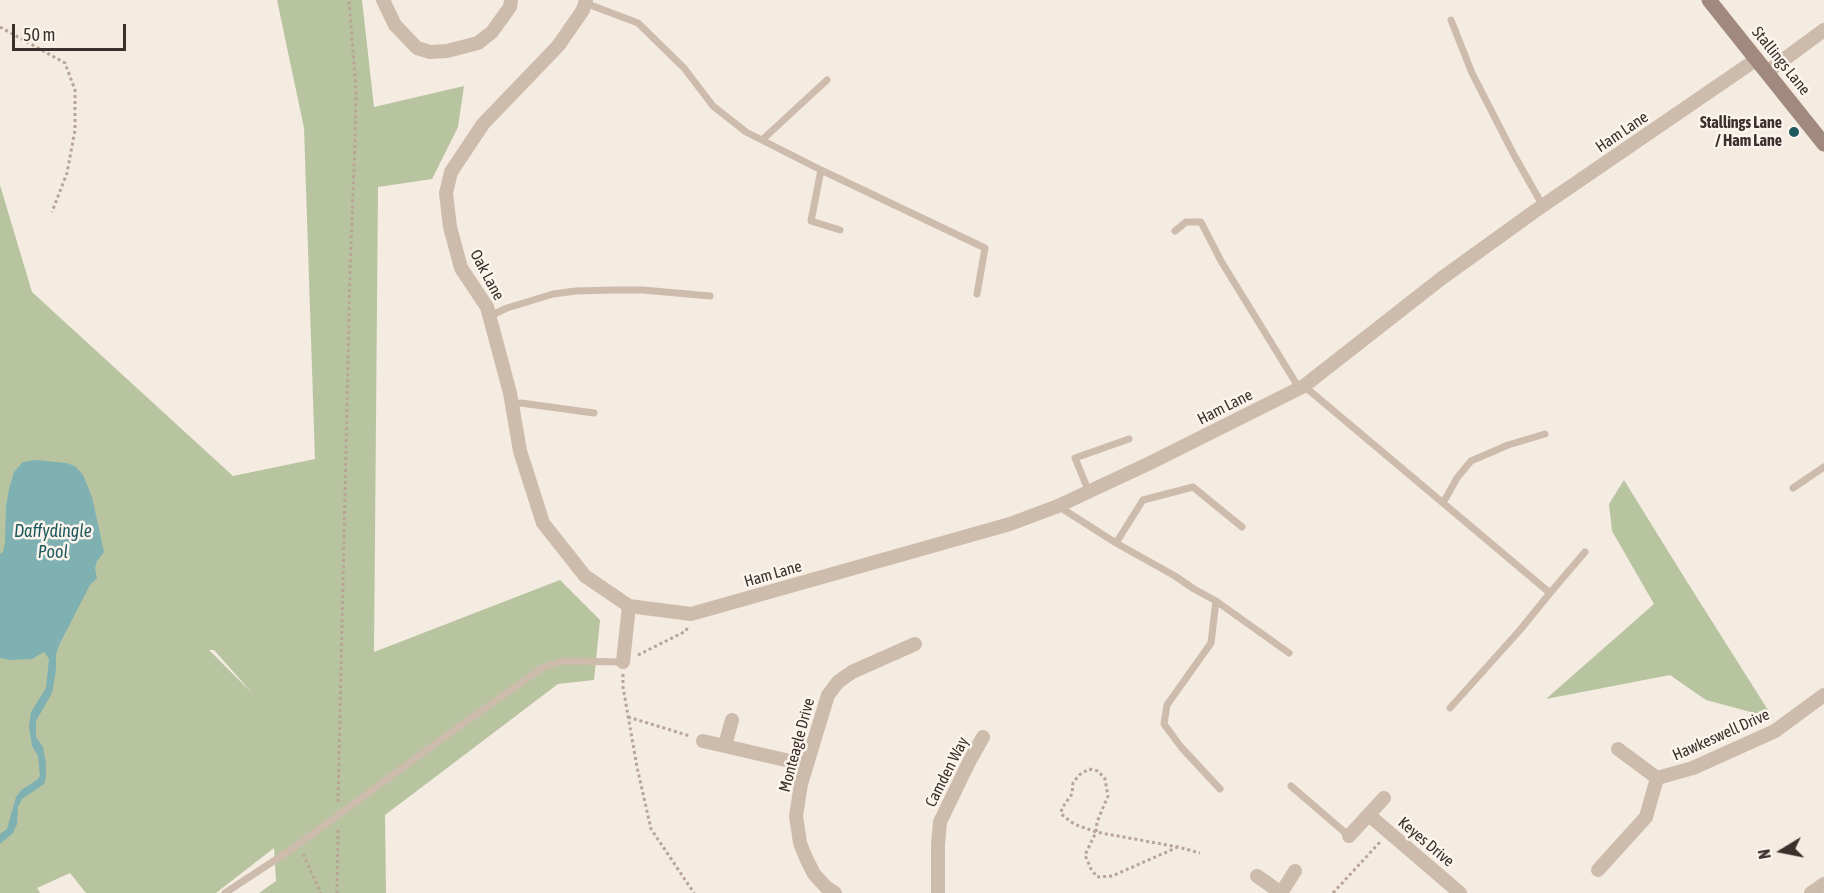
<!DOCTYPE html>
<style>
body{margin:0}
#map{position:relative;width:1824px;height:893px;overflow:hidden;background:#f4ebe1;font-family:"Asap Condensed",sans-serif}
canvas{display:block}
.north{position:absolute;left:1752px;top:821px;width:60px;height:60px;-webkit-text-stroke:4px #fbf5ee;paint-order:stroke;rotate:260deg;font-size:16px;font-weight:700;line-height:24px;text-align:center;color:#3b302b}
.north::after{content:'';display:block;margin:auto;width:21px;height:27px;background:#3b302b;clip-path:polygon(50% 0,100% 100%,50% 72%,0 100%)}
.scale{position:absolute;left:12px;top:24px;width:114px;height:27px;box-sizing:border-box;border:3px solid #3b302b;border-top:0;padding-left:8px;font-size:18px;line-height:21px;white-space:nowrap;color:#3b302b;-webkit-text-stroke:4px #fbf5ee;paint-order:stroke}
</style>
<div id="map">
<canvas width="1824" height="893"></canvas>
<div class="north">N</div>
<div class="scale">50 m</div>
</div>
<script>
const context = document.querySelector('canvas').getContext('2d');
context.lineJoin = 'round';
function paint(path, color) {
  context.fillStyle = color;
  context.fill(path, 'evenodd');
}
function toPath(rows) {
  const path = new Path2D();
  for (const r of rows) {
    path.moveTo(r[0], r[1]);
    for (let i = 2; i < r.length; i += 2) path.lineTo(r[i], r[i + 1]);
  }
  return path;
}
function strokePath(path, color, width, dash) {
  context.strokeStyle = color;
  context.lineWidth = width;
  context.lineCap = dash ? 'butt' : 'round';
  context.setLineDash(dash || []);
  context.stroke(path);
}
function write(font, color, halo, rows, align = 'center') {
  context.font = font + ' "Asap Condensed",sans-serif';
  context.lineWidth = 5;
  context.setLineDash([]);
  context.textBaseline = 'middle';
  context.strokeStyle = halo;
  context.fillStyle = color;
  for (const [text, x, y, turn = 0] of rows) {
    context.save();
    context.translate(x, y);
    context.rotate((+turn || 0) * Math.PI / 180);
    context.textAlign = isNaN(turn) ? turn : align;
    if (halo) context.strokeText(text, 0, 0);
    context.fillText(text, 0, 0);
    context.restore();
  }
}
const green = toPath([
 [277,0,362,0,374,107,464,86,458,127,432,179,378,187,374,652,560,580,600,620,594,680,558,684,385,815,386,893,259,893,276,881,274,848,216,893,86,893,70,873,37,888,40,893,0,893,0,185,32,292,233,476,315,459,304,128],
 [209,650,214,650,253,694],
 [1624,480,1684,577,1773,718,1706,700,1670,675,1546,699,1654,604,1612,531,1609,504]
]);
const water = toPath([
 [35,460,66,463,75,466,83,475,92,497,104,552,97,561,95,568,97,578,90,585,59,645,56,655,56,670,52,693,36,721,36,737,43,747,46,764,46,777,44,784,22,799,18,807,17,824,13,833,0,844,0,834,7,829,16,797,21,790,37,780,40,776,38,756,32,746,29,726,31,712,46,688,49,659,44,652,32,659,11,660,0,658,0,554,3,552,5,542,6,506,9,489,14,472,23,462]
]);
const path = toPath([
 [0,27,65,63,75,90,75,130,67,173,52,212],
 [638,655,686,631,688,626],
 [623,674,623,687,637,767,651,829,694,893],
 [628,717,690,736],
 [338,802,350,273,355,142,356,90,349,0],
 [1178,847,1112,876,1097,877,1091,869,1085,855,1096,832,1097,822,1108,796,1105,779,1098,771,1089,769,1079,775,1073,783,1072,794,1062,808,1061,814,1074,824,1096,832,1178,847,1200,853],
 [303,854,321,893],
 [337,893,338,829],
 [1333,893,1380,842]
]);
const service = toPath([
 [585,3,638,23,684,68,713,106,746,132,821,170,985,248,977,294],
 [1451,20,1472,73,1514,155,1543,206],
 [762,140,827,80],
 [821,170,811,221,840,230],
 [1175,231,1186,222,1201,222,1221,261,1299,388],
 [490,316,507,308,553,294,576,291,613,290,643,290,710,296],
 [1304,386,1550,593,1520,630,1450,708],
 [512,404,521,403,594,413],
 [1793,488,1824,467],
 [1089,492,1075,458,1129,439],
 [1443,503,1457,478,1471,461,1508,445,1545,434],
 [1058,506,1116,543,1175,576,1194,589,1216,601,1289,653],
 [1116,543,1143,500,1193,487,1242,527],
 [1550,593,1585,552],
 [1216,601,1211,643,1167,705,1164,724,1181,747,1220,789],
 [1291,786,1349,836],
 [225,893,292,849,450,733,542,668,562,661,623,662]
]);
const minor = toPath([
 [383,0,395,25,417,48,430,52,447,51,478,43,492,32,510,7,511,0],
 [586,0,583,10,558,46,483,124,451,172,446,193,450,227,461,268,487,307,510,393,520,451,543,523,585,576,629,606,691,614,1010,524,1058,506,1150,463,1304,386,1442,278,1535,211,1757,59],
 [1767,72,1824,30],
 [623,662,629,606],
 [703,741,807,765],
 [725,745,732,720],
 [1657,778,1693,768,1775,731,1824,695],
 [1370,816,1460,893],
 [1349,836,1384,798],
 [1598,870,1646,817,1657,778,1618,749],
 [1257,876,1281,893,1295,871],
 [835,893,826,887,814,874,806,858,800,843,796,816,801,784,828,695,838,682,852,672,915,644],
 [938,893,938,844,940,822,969,762,983,737],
 [1811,893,1824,884]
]);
const secondary = toPath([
 [1709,0,1824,144]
]);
const markers = [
 [1794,132,6,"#1f5a5e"]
];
const streetNames = [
 ["Stallings Lane",1781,61,51],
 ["Ham Lane",1622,132,-34],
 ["Oak Lane",487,275,62],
 ["Ham Lane",1225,407,-27],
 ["Ham Lane",773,574,-16],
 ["Hawkeswell Drive",1721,735,-24],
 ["Monteagle Drive",797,745,-75],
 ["Camden Way",947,772,-63],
 ["Keyes Drive",1426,842,40]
];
const poiNames = [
 ["Stallings Lane",1782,123],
 ["/ Ham Lane",1782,141]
];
const waterNames = [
 ["Daffydingle",53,531],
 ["Pool",53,552]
];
paint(green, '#b8c4a0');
paint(water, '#7fb0b2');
strokePath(path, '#b9a596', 3, [3, 3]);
strokePath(service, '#cdbbac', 7);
strokePath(minor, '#cdbbac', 14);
strokePath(secondary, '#a18a7d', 15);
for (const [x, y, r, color] of markers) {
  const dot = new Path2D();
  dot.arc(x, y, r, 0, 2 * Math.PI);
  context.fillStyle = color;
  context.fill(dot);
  strokePath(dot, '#fbf5ee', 2);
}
write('16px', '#3b302b', '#fbf5ee', streetNames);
write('bold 16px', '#3b302b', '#fbf5ee', poiNames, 'right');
write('italic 18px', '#1f5a5e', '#fbf5ee', waterNames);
</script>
